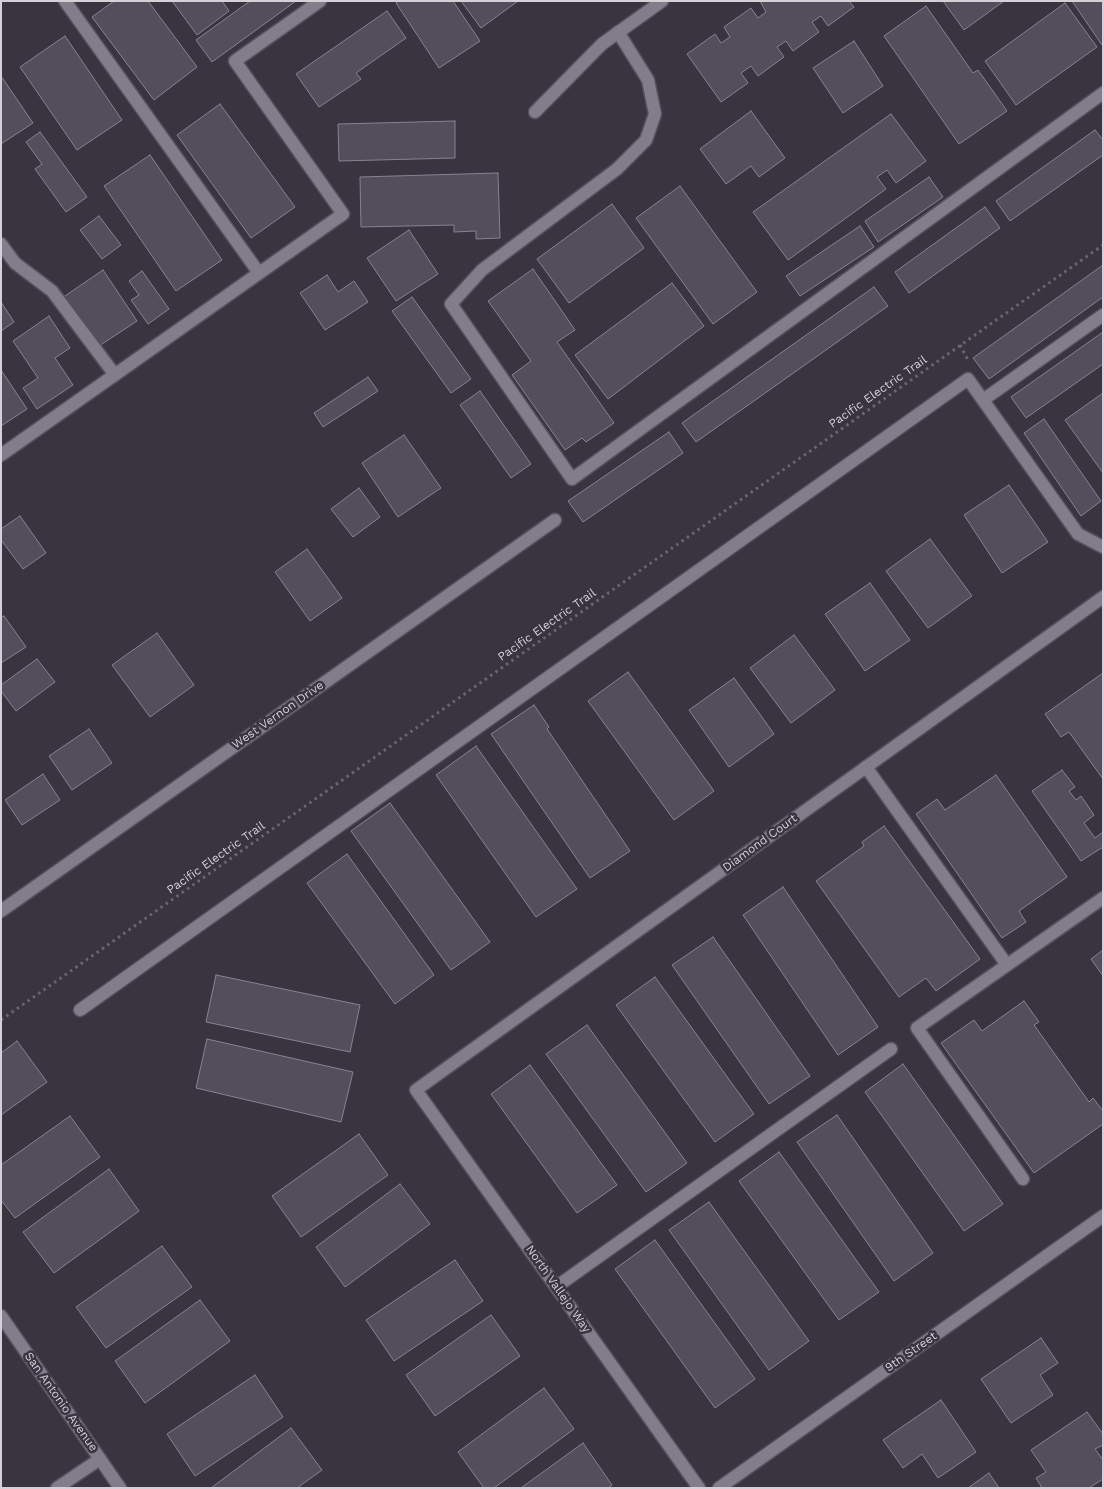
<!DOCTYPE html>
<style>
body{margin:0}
#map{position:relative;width:1104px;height:1489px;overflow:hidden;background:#3a3441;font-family:"Work Sans",sans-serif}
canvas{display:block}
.frame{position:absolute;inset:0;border:2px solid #d3d0d8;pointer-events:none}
</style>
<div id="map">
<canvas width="1104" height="1489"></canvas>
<div class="frame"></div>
</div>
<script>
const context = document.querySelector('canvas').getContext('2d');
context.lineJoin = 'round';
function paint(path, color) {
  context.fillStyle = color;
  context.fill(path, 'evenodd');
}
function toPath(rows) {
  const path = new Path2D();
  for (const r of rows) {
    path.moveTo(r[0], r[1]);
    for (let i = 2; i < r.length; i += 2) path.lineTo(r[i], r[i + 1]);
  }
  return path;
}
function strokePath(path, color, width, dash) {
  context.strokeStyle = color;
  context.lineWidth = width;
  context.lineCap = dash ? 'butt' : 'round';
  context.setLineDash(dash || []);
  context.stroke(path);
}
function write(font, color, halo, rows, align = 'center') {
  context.font = font + ' "Work Sans",sans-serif';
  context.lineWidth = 5;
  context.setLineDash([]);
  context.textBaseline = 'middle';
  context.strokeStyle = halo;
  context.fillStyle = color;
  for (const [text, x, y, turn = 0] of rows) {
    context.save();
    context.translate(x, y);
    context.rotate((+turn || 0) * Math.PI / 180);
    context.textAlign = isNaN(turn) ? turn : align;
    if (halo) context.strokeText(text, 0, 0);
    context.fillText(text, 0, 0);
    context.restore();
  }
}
const building = toPath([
 [114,1,148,1,197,67,154,100,92,17,114,1],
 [172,1,222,1,229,11,197,35,172,1],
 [250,1,296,1,212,62,196,40,250,1],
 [399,1,453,1,480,41,439,68,396,3,399,1],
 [461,1,518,1,481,28,461,1],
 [849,1,854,7,828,26,821,16,812,22,819,32,793,51,786,41,777,47,784,57,758,76,751,66,741,73,748,83,721,102,687,54,715,34,721,43,730,37,724,27,751,8,758,18,766,12,760,1,849,1],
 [943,1,1004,1,964,30,943,1],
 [1072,1,1103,1,1103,45,1102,45,1072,1],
 [1065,3,1097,47,1016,105,985,61,1065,3],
 [926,6,973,73,978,70,1007,111,959,144,884,36,926,6],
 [387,11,406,38,356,73,361,79,319,107,296,74,387,11],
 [65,36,122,120,77,150,20,67,65,36],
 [854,41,883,86,843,113,813,68,854,41],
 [1,76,33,123,1,144,1,76],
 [220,104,295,207,251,238,177,135,220,104],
 [751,111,785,158,759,177,751,166,726,184,700,149,751,111],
 [891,114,926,161,896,183,887,170,877,177,886,189,788,260,753,212,891,114],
 [455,121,455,158,339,161,338,124,455,121],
 [1095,130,1103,140,1103,155,1010,221,996,201,1095,130],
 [40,132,87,197,66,212,35,169,42,164,26,142,40,132],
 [150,155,222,260,176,291,104,186,150,155],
 [498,173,500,238,476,239,476,231,454,232,454,225,361,227,360,177,498,173],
 [929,177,943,197,878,242,865,221,929,177],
 [680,186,757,292,713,324,636,218,680,186],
 [612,204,644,248,569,303,537,259,612,204],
 [985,207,1000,228,909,293,895,272,985,207],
 [99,216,121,245,102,259,80,230,99,216],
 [860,226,874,247,800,296,786,276,860,226],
 [409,230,438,274,396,301,367,258,409,230],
 [1103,265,1103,297,989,379,973,358,1103,265],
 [533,269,575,330,557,342,614,423,586,442,582,438,565,450,512,375,531,361,488,301,533,269],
 [103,270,137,321,96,348,62,298,103,270],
 [142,271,169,309,148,324,131,300,139,295,129,281,142,271],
 [327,275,338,292,354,281,368,302,325,330,300,293,327,275],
 [672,283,704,326,608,399,575,355,672,283],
 [874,287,888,306,696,442,682,423,874,287],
 [412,297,471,379,451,393,392,311,412,297],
 [1,302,14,322,1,331,1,302],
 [49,316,70,348,55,358,73,385,37,409,23,388,38,378,13,341,49,316],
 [1103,332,1103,364,1026,418,1011,397,1103,332],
 [1,370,27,409,1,426,1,370],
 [368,377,378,391,323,427,314,413,368,377],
 [480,391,531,464,511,478,460,405,480,391],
 [1103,393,1103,473,1065,420,1103,393],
 [1044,419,1101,501,1081,516,1024,433,1044,419],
 [669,432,683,453,583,522,568,501,669,432],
 [404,435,441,488,398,517,362,463,404,435],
 [1009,485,1048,542,1002,573,964,515,1009,485],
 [359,488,380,517,353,537,331,509,359,488],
 [20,516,46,553,23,569,1,540,1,529,20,516],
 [930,539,972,596,928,628,886,571,930,539],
 [307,549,342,598,310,621,275,572,307,549],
 [870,583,910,640,865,671,825,614,870,583],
 [4,616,26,647,1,663,1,617,4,616],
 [157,633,194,685,150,717,112,665,157,633],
 [794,635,835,690,791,723,750,668,794,635],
 [37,659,55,682,16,711,1,691,1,685,37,659],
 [628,672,714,791,674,820,588,701,628,672],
 [1103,673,1103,779,1069,732,1061,737,1045,714,1103,673],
 [734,678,774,734,729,767,689,710,734,678],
 [534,705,549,727,547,729,630,851,590,878,491,734,534,705],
 [89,729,112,763,72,790,49,756,89,729],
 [476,746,577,889,536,917,436,775,476,746],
 [1062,770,1075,787,1069,791,1076,800,1081,796,1094,815,1084,823,1095,838,1103,832,1103,847,1081,861,1032,791,1062,770],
 [43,774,60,800,22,825,5,800,43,774],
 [996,775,1067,877,1019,911,1026,922,1002,938,916,814,937,799,945,810,996,775],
 [390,803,490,942,451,970,351,831,390,803],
 [884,826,980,959,936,991,926,978,899,997,816,881,864,846,862,842,884,826],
 [347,854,434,975,395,1004,307,883,347,854],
 [783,887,878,1027,838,1055,743,915,783,887],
 [713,937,810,1076,769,1104,672,965,713,937],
 [1103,950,1103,976,1091,959,1103,950],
 [216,975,360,1005,350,1052,206,1022,216,975],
 [655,977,754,1114,715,1142,616,1005,655,977],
 [1024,1001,1039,1022,1034,1025,1089,1102,1093,1098,1103,1111,1103,1124,1034,1173,941,1043,974,1020,982,1031,1024,1001],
 [587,1025,687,1163,646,1192,546,1054,587,1025],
 [207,1039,353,1072,341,1122,196,1088,207,1039],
 [17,1041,47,1082,1,1115,1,1053,17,1041],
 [903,1064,1003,1204,964,1231,865,1092,903,1064],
 [530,1065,617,1185,577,1213,491,1094,530,1065],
 [837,1115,933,1253,894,1281,797,1142,837,1115],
 [70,1116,100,1157,15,1218,1,1200,1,1165,70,1116],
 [359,1134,388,1175,301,1237,272,1196,359,1134],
 [779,1152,879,1292,839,1320,739,1181,779,1152],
 [109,1169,139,1211,54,1273,23,1232,109,1169],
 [400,1184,430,1224,345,1287,316,1247,400,1184],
 [709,1202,809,1341,769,1370,669,1230,709,1202],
 [655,1240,755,1379,715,1408,615,1269,655,1240],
 [162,1246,192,1287,106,1348,76,1307,162,1246],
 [455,1260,483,1301,394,1361,366,1320,455,1260],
 [200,1300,230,1341,145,1403,115,1361,200,1300],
 [491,1315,520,1356,435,1416,406,1375,491,1315],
 [1041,1338,1058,1363,1040,1375,1053,1395,1011,1423,981,1379,1041,1338],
 [255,1375,283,1417,195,1476,167,1434,255,1375],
 [544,1388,574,1429,494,1488,484,1488,458,1452,544,1388],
 [941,1400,976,1452,938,1478,922,1454,903,1468,883,1440,941,1400],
 [1087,1412,1103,1434,1103,1445,1095,1449,1103,1460,1103,1479,1089,1488,1042,1488,1036,1478,1046,1472,1031,1450,1087,1412],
 [291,1428,322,1470,297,1488,211,1488,291,1428],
 [583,1443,612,1485,608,1488,521,1488,583,1443],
 [989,1473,999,1488,968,1488,989,1473]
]);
const path = toPath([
 [960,345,968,360],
 [1,1020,1103,245]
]);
const lane = toPath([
 [65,1,259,273],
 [618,32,648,80,655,114,646,140,617,169,482,270,451,304,572,479,1103,93],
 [1,244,15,263,52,291,115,375],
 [983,400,1103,315],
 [1,455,343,214,235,61,320,1],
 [866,767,1007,965],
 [80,1010,968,379,1078,534,1103,547],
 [1023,1179,917,1028,1103,898],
 [556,1287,891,1049]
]);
const street = toPath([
 [535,112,602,44,662,1],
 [1,911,555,520],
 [57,1488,100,1459],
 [699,1488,416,1090,1103,597]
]);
const secondary = toPath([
 [1,1316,120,1488],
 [719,1488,1103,1216]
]);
const streetNames = [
 ["Pacific Electric Trail",878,392,-35],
 ["Pacific Electric Trail",547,625,-35],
 ["West Vernon Drive",278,715,-35],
 ["Diamond Court",760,843,-36],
 ["Pacific Electric Trail",216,858,-35],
 ["North Vallejo Way",558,1289,55],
 ["9th Street",911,1352,-35],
 ["San Antonio Avenue",61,1402,55]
];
paint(building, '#534d5c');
strokePath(building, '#898292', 1);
strokePath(lane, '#56525d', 15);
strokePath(street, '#56525d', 15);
strokePath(secondary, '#56525d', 15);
strokePath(path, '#6a6571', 3, [2.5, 4]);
strokePath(lane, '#827c8b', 12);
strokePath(street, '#827c8b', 12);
strokePath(secondary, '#827c8b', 12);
write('12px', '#d3d0d8', '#3a3441', streetNames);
</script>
